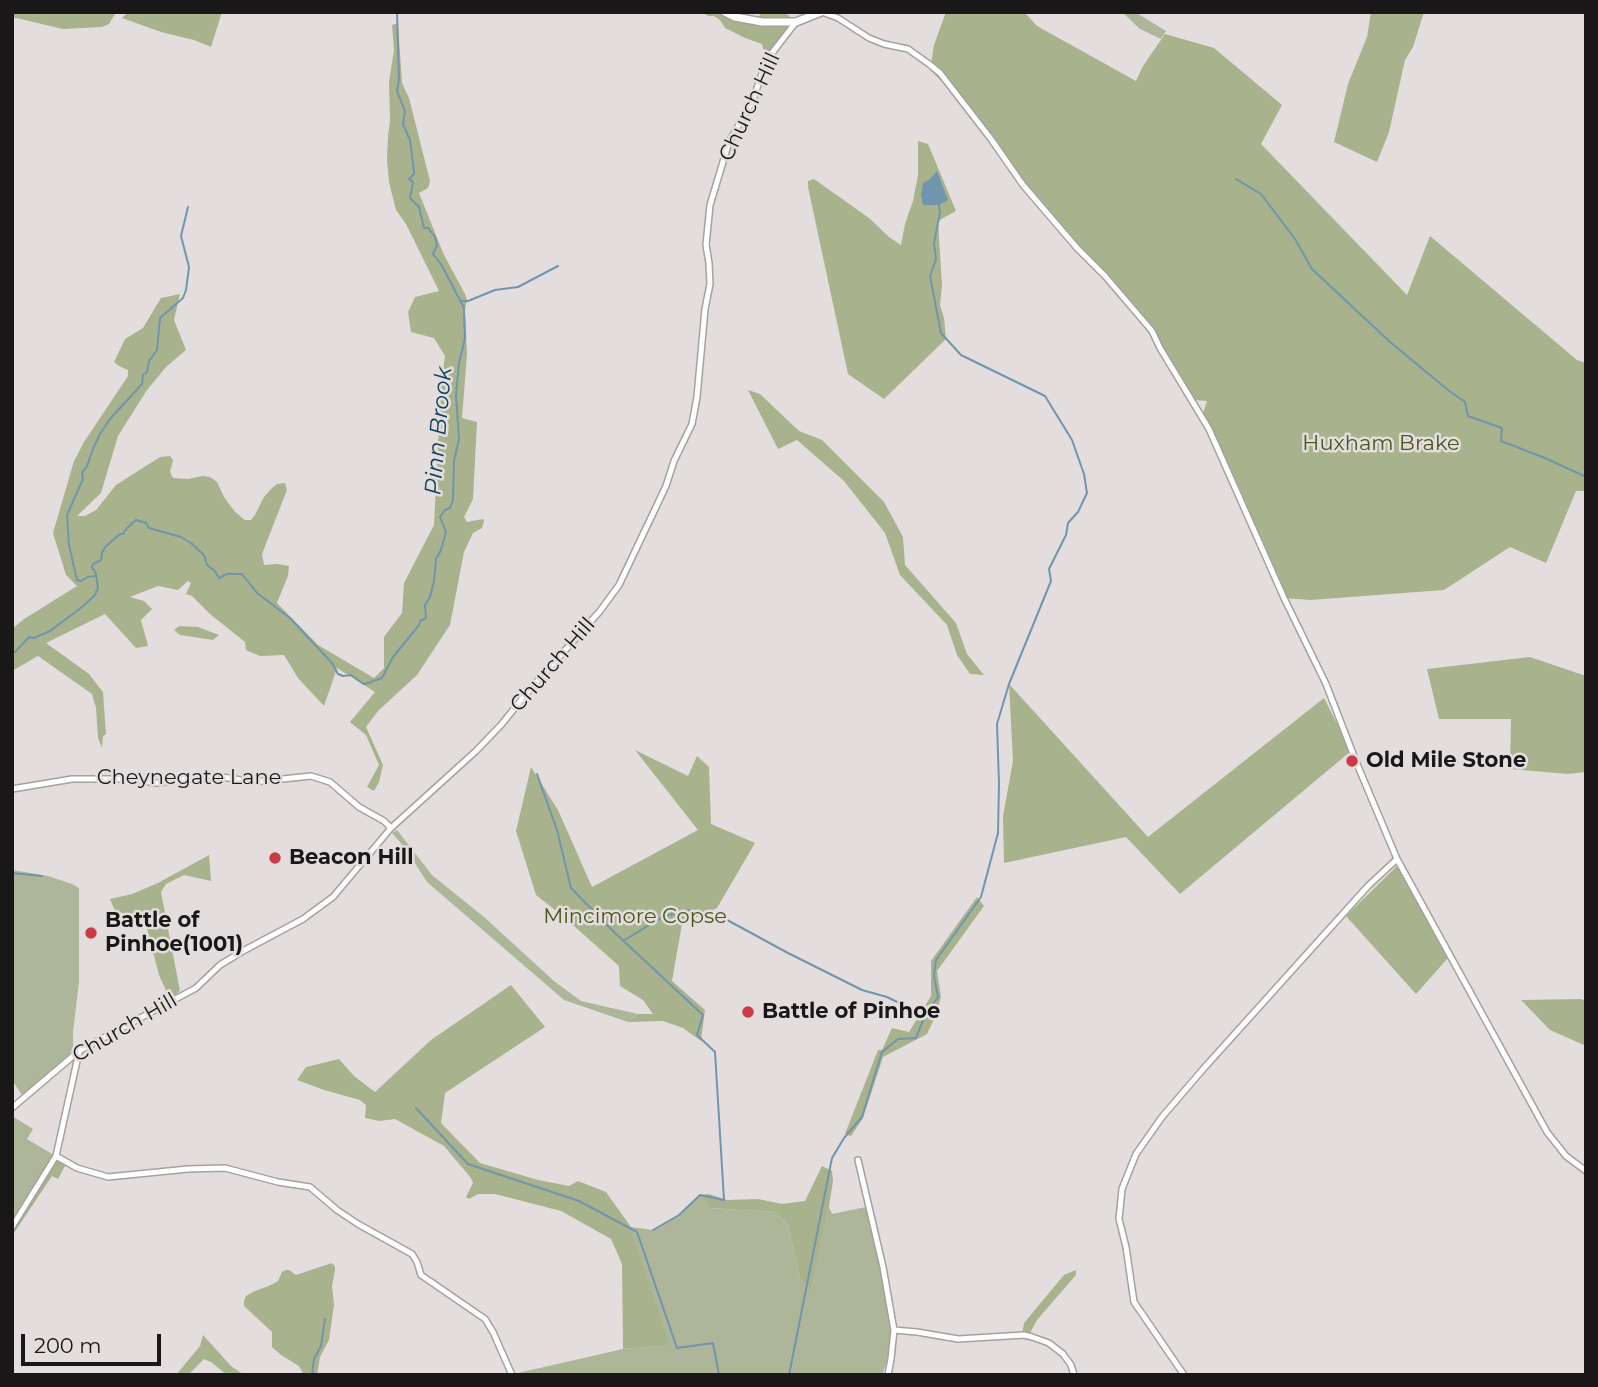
<!DOCTYPE html>
<style>
body{margin:0}
#map{position:relative;width:1598px;height:1387px;overflow:hidden;background:#e3dedd;font-family:Montserrat,sans-serif}
canvas{display:block}
.frame{position:absolute;inset:0;border:14px solid #191717;pointer-events:none}
.scale{position:absolute;left:21px;top:1334px;width:140px;height:32px;box-sizing:border-box;border:4px solid #191717;border-top:0;padding-left:9px;font-size:21px;line-height:24px;white-space:nowrap;color:#191717;-webkit-text-stroke:5px #e3dedd;paint-order:stroke}
</style>
<div id="map">
<canvas width="1598" height="1387"></canvas>
<div class="frame"></div>
<div class="scale">200 m</div>
</div>
<script>
const context = document.querySelector('canvas').getContext('2d');
context.lineJoin = 'round';
function paint(path, color) {
  context.fillStyle = color;
  context.fill(path, 'evenodd');
}
function toPath(rows) {
  const path = new Path2D();
  for (const r of rows) {
    path.moveTo(r[0], r[1]);
    for (let i = 2; i < r.length; i += 2) path.lineTo(r[i], r[i + 1]);
  }
  return path;
}
function strokePath(path, color, width, dash) {
  context.strokeStyle = color;
  context.lineWidth = width;
  context.lineCap = dash ? 'butt' : 'round';
  context.setLineDash(dash || []);
  context.stroke(path);
}
function write(font, color, halo, rows, align = 'center') {
  context.font = font + ' Montserrat,sans-serif';
  context.lineWidth = 5;
  context.setLineDash([]);
  context.textBaseline = 'middle';
  context.strokeStyle = halo;
  context.fillStyle = color;
  for (const [text, x, y, turn = 0] of rows) {
    context.save();
    context.translate(x, y);
    context.rotate((+turn || 0) * Math.PI / 180);
    context.textAlign = isNaN(turn) ? turn : align;
    if (halo) context.strokeText(text, 0, 0);
    context.fillText(text, 0, 0);
    context.restore();
  }
}
const green = toPath([
 [1122,12,1135,12,1166,31,1161,39,1140,29],
 [397,830,432,875,484,917,554,981,581,1001,638,1014,628,1022,564,1000,427,882,405,848,392,833],
 [12,870,48,876,72,884,79,888,79,982,73,1032,73,1051,22,1095,12,1080],
 [12,1116,33,1129,27,1139,52,1154,54,1157,28,1199,12,1221],
 [700,1195,709,1208,776,1212,788,1225,800,1279,809,1288,829,1207,832,1214,866,1207,880,1265,891,1330,887,1362,882,1375,509,1375,623,1349,669,1345,631,1227,653,1230,679,1215]
]);
const forest = toPath([
 [12,12,114,12,115,14,109,24,102,27,63,29,12,17],
 [128,12,222,12,211,47,194,40,161,32,122,18],
 [703,12,720,12,735,20,759,22,760,12,782,12,790,16,787,21,794,27,774,57,765,55,762,44,745,38,725,28,720,20,714,16,708,16],
 [946,12,1024,12,1037,26,1136,81,1143,66,1165,34,1214,48,1282,105,1261,144,1407,295,1430,236,1577,360,1586,363,1586,491,1576,491,1546,563,1510,547,1444,590,1310,600,1284,598,1203,414,1207,401,1195,400,1175,367,1150,332,1117,293,1081,257,1038,208,965,104,930,70,934,45],
 [1371,12,1424,12,1413,47,1405,60,1389,132,1377,162,1334,142,1348,84,1367,37],
 [398,23,402,83,409,98,430,181,428,188,419,193,444,255,465,294,467,300,465,310,467,354,462,418,477,422,473,499,464,517,467,522,483,519,484,521,482,528,473,533,464,552,450,625,417,675,378,711,366,727,383,765,379,782,374,791,367,787,379,765,366,735,350,722,375,692,337,668,324,706,298,678,284,655,260,656,246,650,245,642,210,614,192,596,186,594,191,583,188,581,178,590,158,586,130,597,144,601,152,609,141,620,148,646,136,648,105,614,46,643,89,674,103,692,106,734,103,736,102,748,98,738,96,708,92,694,38,656,12,671,12,629,24,619,77,586,66,575,53,533,74,461,84,442,128,376,128,370,119,366,114,362,125,339,143,328,161,298,180,294,174,320,186,350,166,367,147,390,118,436,101,493,77,516,85,516,96,510,116,485,160,457,170,456,173,460,170,472,173,478,188,479,202,476,210,477,217,482,224,497,235,512,245,520,251,520,255,515,264,497,272,488,277,484,285,483,287,490,262,554,264,565,277,564,289,566,288,576,277,603,318,645,374,678,384,668,384,637,402,613,404,583,434,525,441,387,445,356,434,338,411,332,408,312,415,297,439,291,406,224,396,210,389,182,387,159,388,136,390,121,389,82,394,50,392,25],
 [918,141,928,144,956,211,938,221,942,285,940,305,944,318,946,339,884,399,848,374,808,187,808,181,814,179,869,218,889,237,901,245,905,224,913,201,918,175],
 [748,390,760,394,799,431,822,440,884,502,903,537,905,565,956,623,967,654,984,675,970,674,957,655,947,625,900,575,885,533,844,481,797,440,778,449],
 [179,626,198,627,219,635,213,640,180,635,174,630],
 [1530,657,1586,676,1586,772,1568,774,1510,769,1511,719,1439,719,1427,669],
 [1009,684,1148,837,1324,698,1351,751,1180,894,1126,837,1004,863,1003,816,1013,761],
 [635,750,688,776,697,756,709,767,711,824,755,843,717,908,682,924,672,981,705,1010,701,1041,683,1028,663,1021,628,1022,638,1014,653,1014,643,1000,620,986,619,966,565,918,536,895,516,831,531,767,558,810,592,887,698,830],
 [209,855,211,881,184,875,166,884,161,892,180,991,170,999,159,975,146,925,140,918,115,911,110,899,132,894,158,883],
 [1398,865,1448,958,1416,994,1346,916],
 [977,897,984,906,937,971,941,997,935,1017,927,1034,883,1057,863,1118,851,1136,845,1134,878,1050,882,1050,892,1028,909,1032,931,996,931,961],
 [511,985,545,1027,445,1093,441,1123,480,1163,538,1180,569,1186,578,1181,606,1192,631,1227,670,1345,623,1349,622,1264,611,1239,561,1211,495,1194,478,1194,469,1199,466,1197,473,1183,471,1178,444,1146,395,1119,379,1121,365,1118,366,1105,360,1100,324,1090,297,1080,306,1067,339,1059,354,1076,375,1092,431,1040],
 [1581,999,1586,1001,1586,1046,1550,1030,1521,1000],
 [54,1157,66,1164,58,1179,52,1176,12,1236,12,1221,28,1199],
 [822,1166,832,1171,833,1181,829,1207,810,1289,800,1279,788,1225,776,1212,709,1208,700,1195,709,1194,727,1200,758,1199,782,1204,805,1201],
 [332,1263,335,1267,335,1270,332,1286,334,1305,329,1340,320,1357,317,1375,304,1375,299,1366,281,1355,272,1347,272,1332,244,1306,244,1301,246,1296,255,1291,269,1286,278,1281,282,1272,286,1270,289,1270,296,1275],
 [1076,1270,1076,1275,1037,1320,1029,1335,1022,1335,1024,1323,1064,1275],
 [203,1335,231,1366,244,1375,227,1375,211,1362,204,1359,188,1375,176,1375,200,1346]
]);
const water = toPath([
 [937,171,948,200,939,205,923,205,921,195,923,183,930,179]
]);
const stream = toPath([
 [1236,179,1261,194,1295,239,1312,269,1390,342,1448,390,1465,402,1468,416,1502,428,1501,441,1545,458,1586,477],
 [460,301,468,301,495,290,518,287,558,266],
 [96,576,88,577,81,581,77,580,69,545,67,515,83,479,82,473,87,466,93,449,100,434,110,419,142,384,143,375,147,372,149,361,157,350,160,318,183,298,186,290,189,267,181,236,188,207],
 [12,652,15,652,29,637,34,638,50,631,82,607,95,595,98,588,96,574,92,567,93,564,101,560,102,553,105,547,120,534,123,534,127,528,136,520,146,523,149,528,181,537,191,543,204,555,207,565,215,571,219,578,227,574,242,574,257,593,290,618,332,663,338,674,343,676,351,675,362,683,365,684,382,678,393,657,419,625,420,621,426,618,425,605,430,597,434,581,436,559,441,550,446,532,440,517,445,510,450,508,453,500,454,461,459,439,456,395,459,363,465,338,464,313,464,308,441,264,433,254,437,245,435,237,428,228,424,228,419,207,410,198,413,182,409,179,414,174,414,171,410,140,403,124,405,111,397,91,399,79,397,12],
 [537,774,557,830,571,888,614,932,703,1015,697,1035,715,1052,724,1200,700,1195,679,1215,653,1230],
 [12,873,42,876],
 [623,941,664,916,690,910,718,915,788,953,862,990,887,997,924,1015],
 [416,1108,468,1164,579,1201,637,1232,677,1348,713,1343,719,1375],
 [312,1375,314,1359,321,1346,325,1319],
 [789,1375,832,1158,844,1138,862,1117,882,1052,898,1039,916,1038,925,1015,938,997,934,976,936,960,981,897,998,833,999,784,997,724,1009,684,1051,581,1049,569,1066,535,1068,523,1078,512,1087,493,1084,474,1072,440,1045,396,961,355,941,333,930,276,936,259,934,243,940,213,939,205]
]);
const street = toPath([
 [822,12,838,18,869,38,884,44,908,49,929,64,940,73,991,139,1023,185,1077,248,1105,276,1152,331,1160,348,1209,429,1284,598,1326,684,1357,764,1397,859,1547,1132,1566,1156,1586,1171],
 [12,789,72,779,131,779,156,783,165,782,190,777,209,775,254,782,311,776,330,782,359,807,384,821,391,828],
 [12,1108,79,1051,196,988,220,965,243,951,303,919,333,897,391,828,476,751,501,725,526,694,600,611,619,585,666,486,674,461,692,424,697,397,705,309,710,284,709,263,706,245,710,205,729,142,752,102,764,68,772,53,796,22],
 [56,1156,77,1168,108,1177,188,1169,225,1168,278,1182,310,1187,337,1210,358,1224,412,1254,417,1262,421,1275,485,1319,493,1332,512,1375],
 [858,1160,883,1267,894,1330,891,1359,888,1375],
 [12,1227,56,1156,79,1052],
 [894,1330,917,1332,958,1339,1024,1335,1032,1337,1049,1343,1063,1354,1071,1365,1074,1375],
 [1184,1375,1134,1302,1126,1247,1119,1219,1122,1189,1136,1154,1162,1117,1205,1067,1368,886,1397,859]
]);
const secondary = toPath([
 [725,12,735,17,762,22,796,22,821,12]
]);
const markers = [
 [1352,761,7,"#cb3b47"],
 [275,858,7,"#cb3b47"],
 [91,933,7,"#cb3b47"],
 [748,1012,7,"#cb3b47"]
];
const streetNames = [
 ["Church Hill",750,107,-65],
 ["Church Hill",553,665,-49],
 ["Cheynegate Lane",189,778],
 ["Church Hill",125,1028,-30]
];
const parkNames = [
 ["Huxham Brake",1381,444],
 ["Mincimore Copse",635,917]
];
const poiNames = [
 ["Old Mile Stone",1366,761],
 ["Beacon Hill",289,858],
 ["Battle of",105,921],
 ["Pinhoe(1001)",105,945],
 ["Battle of Pinhoe",762,1012]
];
const waterNames = [
 ["Pinn Brook",439,431,-85]
];
paint(green, '#aeb699');
paint(forest, '#a8b28c');
paint(water, '#7095ad');
strokePath(stream, '#7095ad', 2);
strokePath(street, '#a5a19f', 8);
strokePath(secondary, '#a5a19f', 10);
strokePath(street, '#fff', 5);
strokePath(secondary, '#fff', 7);
for (const [x, y, r, color] of markers) {
  const dot = new Path2D();
  dot.arc(x, y, r, 0, 2 * Math.PI);
  context.fillStyle = color;
  context.fill(dot);
  strokePath(dot, '#e3dedd', 2.5);
}
write('21px', '#191717', '#e3dedd', streetNames);
write('21px', '#4c571c', '#e3dedd', parkNames);
write('bold 21px', '#191717', '#e3dedd', poiNames, 'left');
write('italic 23px', '#0e3f59', '#e3dedd', waterNames);
</script>
